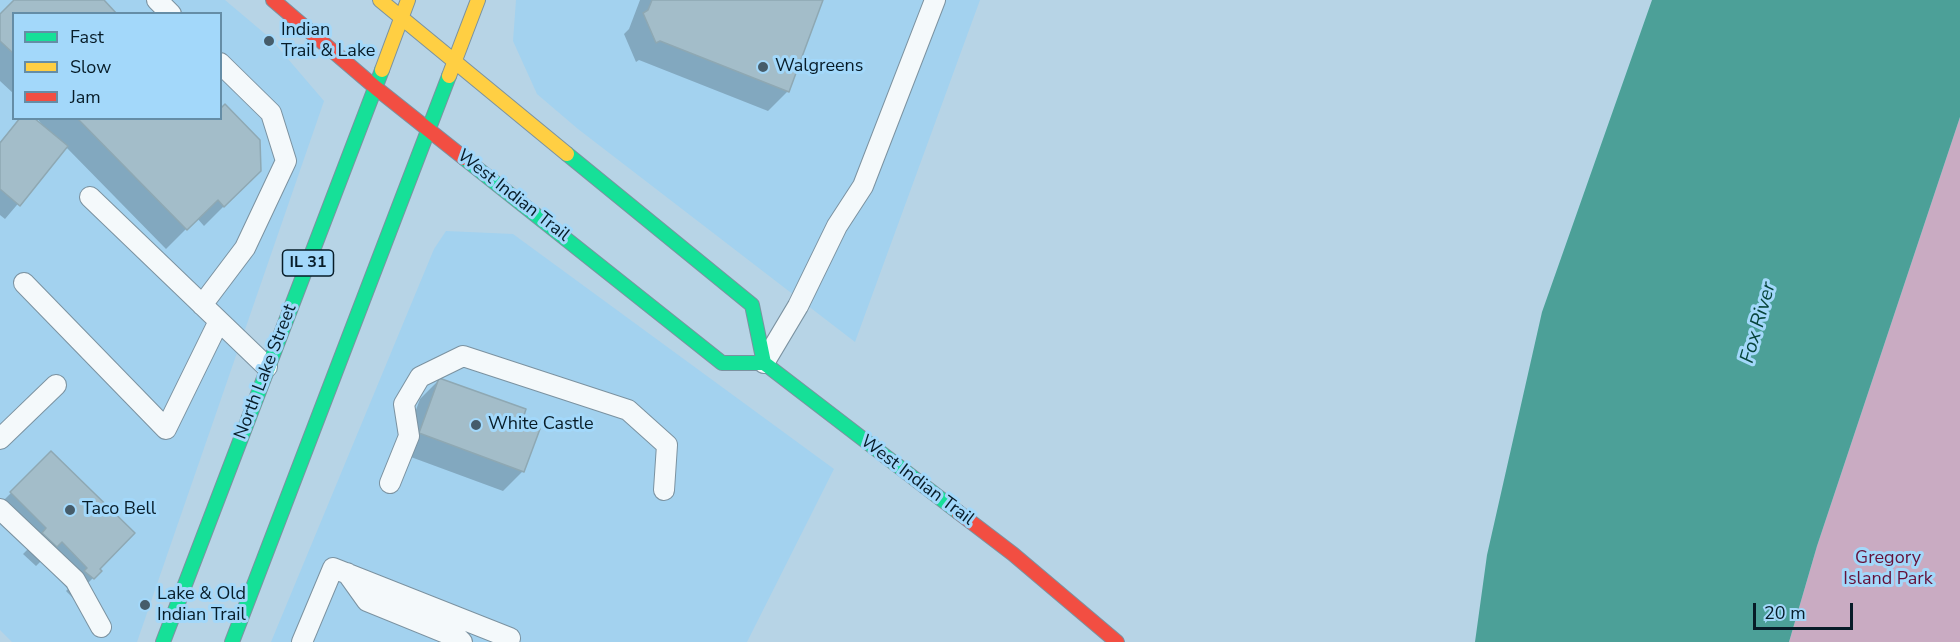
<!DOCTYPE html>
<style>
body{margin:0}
#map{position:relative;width:1960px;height:642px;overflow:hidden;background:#b7d4e6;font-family:"Nunito Sans",sans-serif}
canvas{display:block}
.legend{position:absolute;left:12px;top:12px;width:210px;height:108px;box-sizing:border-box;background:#a3d8fa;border:2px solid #658da6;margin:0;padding:8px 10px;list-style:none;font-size:18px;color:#071c28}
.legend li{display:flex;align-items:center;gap:12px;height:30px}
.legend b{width:30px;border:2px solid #658da6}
.scale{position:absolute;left:1753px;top:603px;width:100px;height:27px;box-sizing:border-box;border:3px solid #071c28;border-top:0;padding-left:8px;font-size:18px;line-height:21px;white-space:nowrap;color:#071c28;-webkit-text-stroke:4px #a3d8fa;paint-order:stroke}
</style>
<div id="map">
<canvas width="1960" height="642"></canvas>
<ul class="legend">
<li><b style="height:8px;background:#16e098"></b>Fast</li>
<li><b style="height:8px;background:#ffcf43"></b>Slow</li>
<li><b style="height:8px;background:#f24e42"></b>Jam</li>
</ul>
<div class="scale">20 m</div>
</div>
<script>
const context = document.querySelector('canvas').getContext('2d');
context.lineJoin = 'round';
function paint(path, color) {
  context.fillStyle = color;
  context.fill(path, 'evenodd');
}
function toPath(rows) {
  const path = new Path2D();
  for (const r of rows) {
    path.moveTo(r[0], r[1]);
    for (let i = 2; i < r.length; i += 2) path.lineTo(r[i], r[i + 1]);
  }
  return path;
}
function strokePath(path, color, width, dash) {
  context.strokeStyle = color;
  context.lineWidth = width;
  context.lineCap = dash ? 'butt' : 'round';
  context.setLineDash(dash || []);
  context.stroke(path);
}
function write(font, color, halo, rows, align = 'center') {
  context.font = font + ' "Nunito Sans",sans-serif';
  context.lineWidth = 6;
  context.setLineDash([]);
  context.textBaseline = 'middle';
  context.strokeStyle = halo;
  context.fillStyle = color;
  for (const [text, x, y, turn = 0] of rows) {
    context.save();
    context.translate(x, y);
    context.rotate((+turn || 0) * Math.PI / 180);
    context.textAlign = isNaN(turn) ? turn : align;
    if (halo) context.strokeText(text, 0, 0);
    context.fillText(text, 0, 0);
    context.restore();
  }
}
const built = toPath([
 [0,0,225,0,270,38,324,101,137,642,12,642,0,630],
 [14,14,220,14,220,118,14,118],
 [516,0,980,0,855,342,578,129,537,94,513,41],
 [446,231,513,234,834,469,747,642,271,642,434,249]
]);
const green = toPath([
 [1960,117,1960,642,1789,642,1817,546]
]);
const water = toPath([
 [1652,0,1960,0,1960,117,1817,546,1789,642,1475,642,1487,555,1542,312]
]);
const shadow = toPath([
 [16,0,102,0,14,14,14,94,0,81,0,16],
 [640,0,822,0,788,91,768,111,639,60,636,62,624,34,629,29],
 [21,118,46,130,37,118,220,118,260,170,204,226,197,218,166,249,66,147,5,219,0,215,0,142],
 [440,379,520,423,523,471,503,491,400,453,420,399],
 [51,453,100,571,73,598,66,591,68,589,41,561,36,566,23,554,28,549,0,522,0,504]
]);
const building = toPath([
 [14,0,104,0,117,14,14,14,14,54,0,41,0,14,14,0],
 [652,0,823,0,789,92,660,41,656,43,643,13,648,10,652,0],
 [225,104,260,140,261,171,224,207,218,200,187,230,77,118,220,118,220,109,225,104],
 [20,118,34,118,68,146,20,206,0,189,0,143,20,118],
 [439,378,526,409,522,422,540,429,524,472,419,433,439,378],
 [51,451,135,533,100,569,102,571,94,579,84,571,87,568,62,542,57,547,42,533,46,528,10,492,51,451]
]);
const lane = toPath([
 [157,0,171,14],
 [90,197,267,367],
 [24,283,166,429,219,321],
 [202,305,245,248,286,161,271,113,220,63],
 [764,363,798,306,837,226,863,186,935,0],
 [0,439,56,385],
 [390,483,409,436,404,404,420,377,463,356,628,410,667,445,664,490],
 [0,509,75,580,101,627],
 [347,573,367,601,458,638,462,642],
 [302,642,333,568,510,638,509,642]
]);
const fast = toPath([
 [567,154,752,305,764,363],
 [464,158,722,363,764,363,958,512],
 [163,642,382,70],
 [232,642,449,76]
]);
const slow = toPath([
 [380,0,567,154],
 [382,70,408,0],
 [449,76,478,0]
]);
const jam = toPath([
 [273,0,376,88,464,158],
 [958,512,1013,554,1117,642]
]);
const markers = [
 [269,41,6,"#455c6a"],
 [763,67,6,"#455c6a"],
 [476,425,6,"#455c6a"],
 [70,510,6,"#455c6a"],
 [145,605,6,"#455c6a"]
];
const shields = [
 [308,263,51]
];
const shieldNames = [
 ["IL 31",308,263]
];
const poiNames = [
 ["Indian",281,31],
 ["Trail & Lake",281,52],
 ["Walgreens",775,67],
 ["White Castle",488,425],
 ["Taco Bell",82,510],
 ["Lake & Old",157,595],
 ["Indian Trail",157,616]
];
const streetNames = [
 ["West Indian Trail",513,196,38],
 ["North Lake Street",266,372,-69],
 ["West Indian Trail",917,481,37]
];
const parkNames = [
 ["Gregory",1888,559],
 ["Island Park",1888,580]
];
const waterNames = [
 ["Fox River",1759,323,-74]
];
paint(built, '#a3d2ef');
paint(green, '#c9abc2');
paint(water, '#4ca098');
paint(shadow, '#0003');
paint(building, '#a3bdc9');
strokePath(building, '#8ea8b3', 1.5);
strokePath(lane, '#7b92a0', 22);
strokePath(fast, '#7b92a0', 16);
strokePath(slow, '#7b92a0', 16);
strokePath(jam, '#7b92a0', 16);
strokePath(lane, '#f4f9fb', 20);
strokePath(fast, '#16e098', 14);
strokePath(slow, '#ffcf43', 14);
strokePath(jam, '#f24e42', 14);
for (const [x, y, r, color] of markers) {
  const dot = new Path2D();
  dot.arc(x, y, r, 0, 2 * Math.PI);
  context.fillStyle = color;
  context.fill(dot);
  strokePath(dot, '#a3d8fa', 2);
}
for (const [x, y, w] of shields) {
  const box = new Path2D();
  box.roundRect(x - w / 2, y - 13, w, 26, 4.5);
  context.fillStyle = '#a3d8fa';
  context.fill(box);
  strokePath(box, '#071c28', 1.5);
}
write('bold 16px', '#071c28', null, shieldNames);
write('18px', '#071c28', '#a3d8fa', poiNames, 'left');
write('18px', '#071c28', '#a3d8fa', streetNames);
write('18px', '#651139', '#a3d8fa', parkNames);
write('italic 20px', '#07443a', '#a3d8fa', waterNames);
</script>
